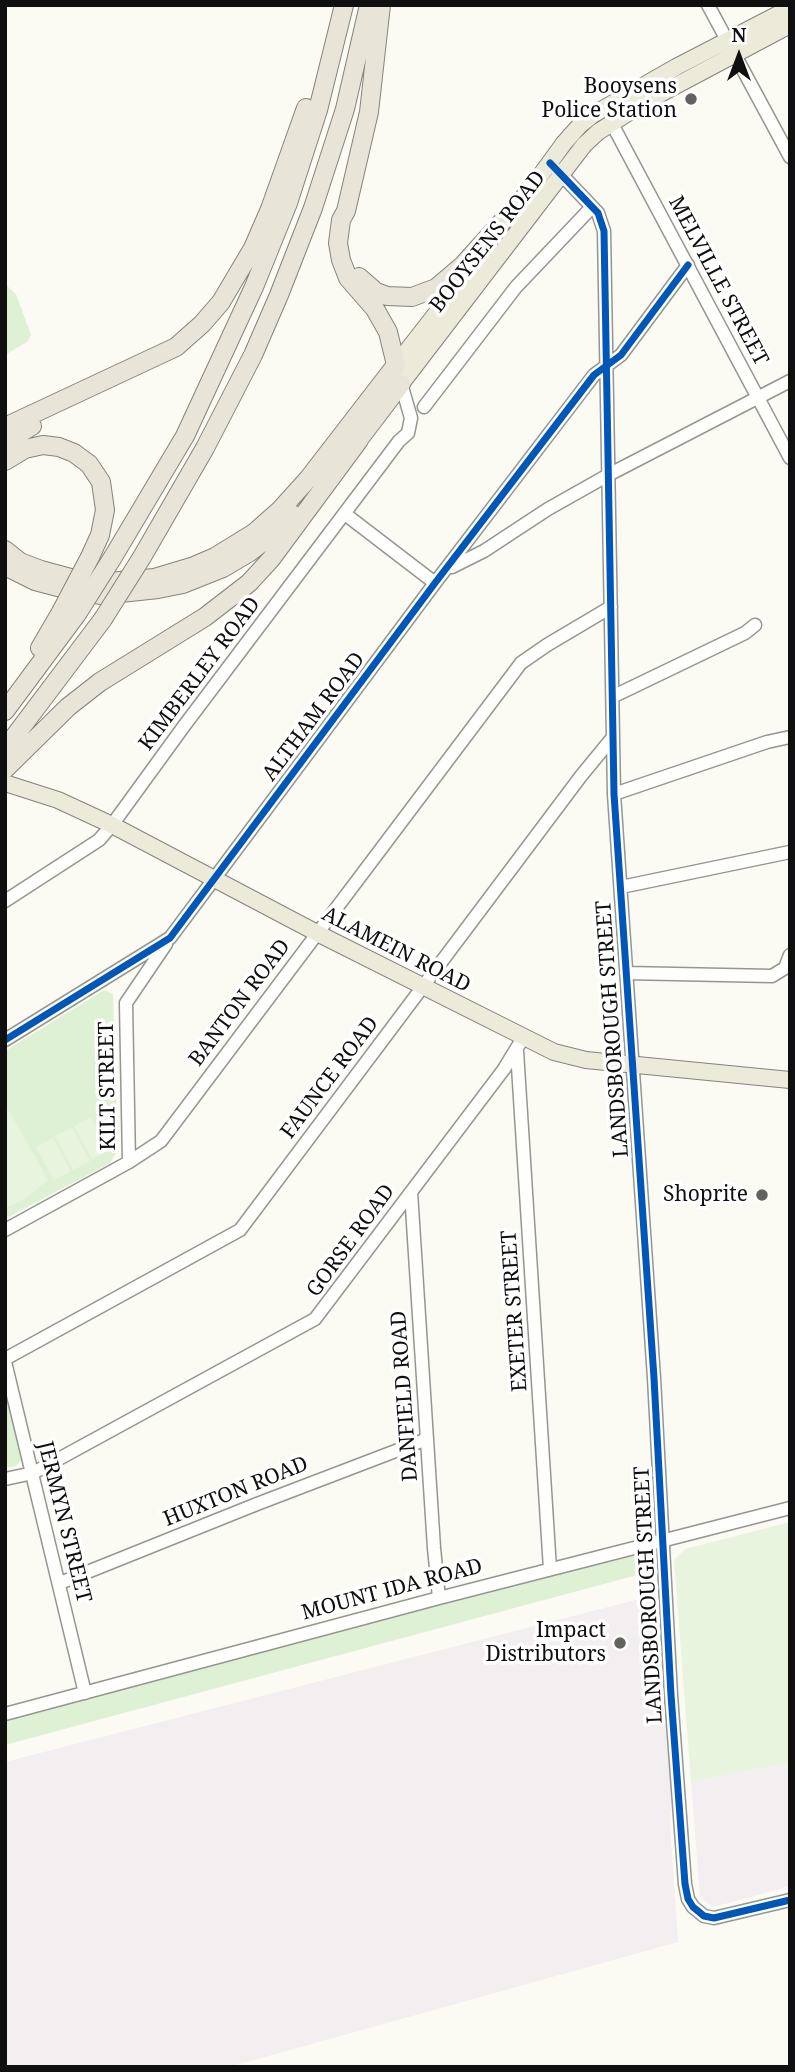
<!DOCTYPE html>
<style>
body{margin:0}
#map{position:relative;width:795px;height:2072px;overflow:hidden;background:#fbfbf4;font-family:"Noto Serif",serif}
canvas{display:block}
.frame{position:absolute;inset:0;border:7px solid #0f0f0f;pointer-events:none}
.north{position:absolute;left:704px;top:21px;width:70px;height:70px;-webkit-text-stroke:5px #fff;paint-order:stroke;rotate:0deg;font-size:19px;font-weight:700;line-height:28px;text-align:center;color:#0f0f0f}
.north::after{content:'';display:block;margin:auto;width:24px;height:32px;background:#0f0f0f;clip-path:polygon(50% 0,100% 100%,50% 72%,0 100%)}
</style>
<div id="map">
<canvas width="795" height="2072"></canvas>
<div class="frame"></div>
<div class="north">N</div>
</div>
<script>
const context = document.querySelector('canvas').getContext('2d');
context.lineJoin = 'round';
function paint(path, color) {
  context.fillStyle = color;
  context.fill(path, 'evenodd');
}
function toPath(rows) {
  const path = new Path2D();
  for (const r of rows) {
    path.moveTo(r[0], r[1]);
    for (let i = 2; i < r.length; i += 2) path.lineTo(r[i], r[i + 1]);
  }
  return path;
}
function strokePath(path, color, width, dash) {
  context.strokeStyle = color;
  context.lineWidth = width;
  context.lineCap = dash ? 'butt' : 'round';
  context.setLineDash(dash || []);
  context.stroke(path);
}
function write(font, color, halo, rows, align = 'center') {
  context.font = font + ' "Noto Serif",serif';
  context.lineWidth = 7;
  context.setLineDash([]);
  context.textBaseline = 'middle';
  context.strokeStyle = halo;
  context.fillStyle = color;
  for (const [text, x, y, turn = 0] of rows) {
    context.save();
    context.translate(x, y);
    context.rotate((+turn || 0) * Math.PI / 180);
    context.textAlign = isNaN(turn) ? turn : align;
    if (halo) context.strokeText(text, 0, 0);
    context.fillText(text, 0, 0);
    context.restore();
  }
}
const industrial = toPath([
 [655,1595,671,1789,670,1823,678,1942,229,2067,5,2067,5,1762],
 [790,1763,790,1886,714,1907,700,1898,691,1782]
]);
const green = toPath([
 [5,284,16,294,31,335,27,342,5,355],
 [104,990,113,994,118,1150,110,1163,5,1219,5,1051],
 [5,1383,23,1458,16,1466,5,1468],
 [652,1548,652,1571,5,1745,5,1720]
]);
const pitch = toPath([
 [5,1104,48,1180,25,1199,5,1208],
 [91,1117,109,1150,92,1159,74,1126],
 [72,1128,90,1161,73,1170,55,1136],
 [53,1138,71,1171,54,1180,36,1147],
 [790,1522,790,1763,691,1782,674,1560,685,1549]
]);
const minor = toPath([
 [708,5,790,157],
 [611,122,790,458],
 [557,170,598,213,604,231,614,794,654,1378,671,1695,685,1884,688,1899,693,1907,704,1916,714,1918,790,1900],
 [424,407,516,287,592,207],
 [345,514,435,583],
 [452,567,484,551,548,509,610,474,790,381],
 [614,696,745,633,755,625],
 [614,794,767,742,790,737],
 [621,887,790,852],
 [5,901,99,840,112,825,184,726,399,441,408,433,411,418,400,380],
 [626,973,772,976,785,968,790,955],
 [5,1040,170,938,435,583,594,375,621,355,688,265],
 [517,1051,550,1569],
 [129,1162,126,1003,166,944],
 [411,1192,434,1548,439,1598],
 [5,1230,129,1162,161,1141,521,663,547,645,611,607],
 [5,1359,240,1230,581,776,613,737],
 [5,1362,85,1693],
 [5,1479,33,1473,315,1319,504,1069,523,1038],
 [60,1583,257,1504,427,1439],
 [5,1714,439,1598,790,1508]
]);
const major = toPath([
 [521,202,564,143,580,125,594,114,676,67,790,8],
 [396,365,481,256],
 [401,384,584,145,598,132,647,101,790,25],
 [5,783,58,800,112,825,317,933,554,1052,586,1060,790,1080]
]);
const highway = toPath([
 [359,277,376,292,387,296,412,297,436,288,463,265,529,192],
 [5,427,176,347,202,324,221,302,253,248,270,209,306,108],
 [5,442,32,426],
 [353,447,401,384],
 [5,461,25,449,43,445,59,447,74,453,89,464,101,482,105,510,100,535,90,557],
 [5,550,20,562,41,570,74,579,108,582,154,578,194,566,215,557,254,533,280,510,308,479,396,365,388,332,375,309,348,278,341,260,338,243,341,220,346,211,369,112,381,5],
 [113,557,185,436,254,287,288,203,318,110,344,5],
 [142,557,205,448,253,355,279,295,313,208,345,109,369,5],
 [5,566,35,581,73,591,102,595,158,589,183,584,223,568,250,552,274,533,292,514],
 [40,648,61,612],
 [5,711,77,614],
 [5,749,103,619],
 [5,769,68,707,100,682,205,617,249,583,271,559,359,440]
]);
const highwayBridge = toPath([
 [61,612,90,557],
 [77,614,113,557],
 [103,619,142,557]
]);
const cycleway = toPath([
 [550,163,598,213,604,231,614,794,654,1378,671,1695,685,1884,688,1899,693,1907,704,1916,714,1918,790,1900],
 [5,1040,170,938,435,583,594,375,621,355,688,265]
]);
const markers = [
 [691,99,7,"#62625f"],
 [762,1195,7,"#62625f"],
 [620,1643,7,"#62625f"]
];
const poiNames = [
 ["Booysens",677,87],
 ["Police Station",677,111],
 ["Shoprite",748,1195],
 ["Impact",606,1631],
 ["Distributors",606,1655]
];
const streetNames = [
 ["BOOYSENS ROAD",488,242,-52],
 ["MELVILLE STREET",718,281,62],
 ["KIMBERLEY ROAD",200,674,-53],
 ["ALTHAM ROAD",314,717,-53],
 ["ALAMEIN ROAD",396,950,27],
 ["BANTON ROAD",240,1003,-53],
 ["LANDSBOROUGH STREET",613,1029,-94],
 ["FAUNCE ROAD",330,1078,-53],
 ["KILT STREET",108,1086,-91],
 ["GORSE ROAD",351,1241,-54],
 ["EXETER STREET",515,1311,-94],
 ["DANFIELD ROAD",405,1396,-94],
 ["HUXTON ROAD",236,1492,-22],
 ["JERMYN STREET",64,1522,76],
 ["MOUNT IDA ROAD",392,1590,-15],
 ["LANDSBOROUGH STREET",649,1595,-93]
];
paint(industrial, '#f3eeef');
paint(green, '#dff1d5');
paint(pitch, '#e9f4df');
strokePath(minor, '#959592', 15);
strokePath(major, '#83837f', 18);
strokePath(highway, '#83837f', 20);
strokePath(minor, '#fefefd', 12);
strokePath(major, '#ecebda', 16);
strokePath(highway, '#e8e4d7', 18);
strokePath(highwayBridge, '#83837f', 20, []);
strokePath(highwayBridge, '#e8e4d7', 18);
strokePath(cycleway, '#0057b8', 7);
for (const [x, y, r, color] of markers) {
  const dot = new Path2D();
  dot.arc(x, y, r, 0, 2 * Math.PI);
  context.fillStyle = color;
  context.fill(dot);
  strokePath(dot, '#fff', 2.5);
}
write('21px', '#0f0f0f', '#fff', poiNames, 'right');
write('21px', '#0f0f0f', '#fff', streetNames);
</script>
